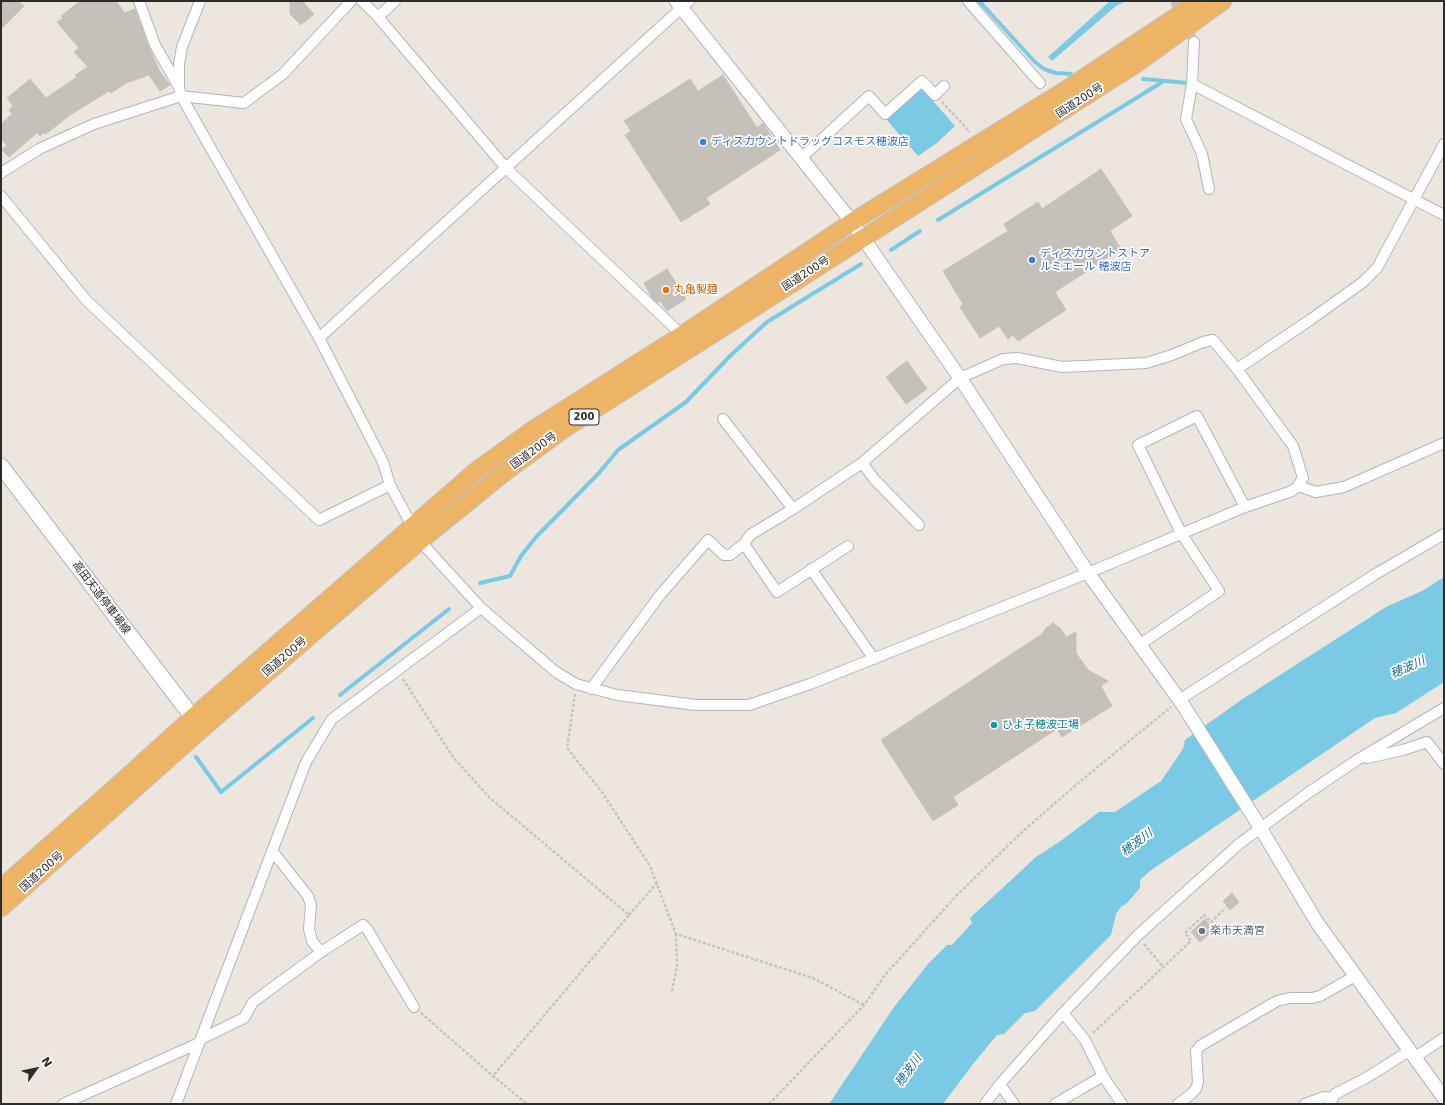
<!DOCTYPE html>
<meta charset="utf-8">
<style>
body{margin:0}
#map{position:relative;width:1445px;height:1105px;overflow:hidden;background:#ece6df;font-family:"DejaVu Sans",sans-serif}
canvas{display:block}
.frame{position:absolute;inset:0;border:2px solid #2c2c2c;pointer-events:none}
.north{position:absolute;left:16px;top:1049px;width:40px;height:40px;-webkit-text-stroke:3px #fff;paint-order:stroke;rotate:57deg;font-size:11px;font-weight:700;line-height:16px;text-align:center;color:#2c2c2c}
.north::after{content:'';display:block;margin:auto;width:14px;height:18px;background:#2c2c2c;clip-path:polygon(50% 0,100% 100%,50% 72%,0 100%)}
</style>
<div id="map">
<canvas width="1445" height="1105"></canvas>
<div class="frame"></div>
<div class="north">N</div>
</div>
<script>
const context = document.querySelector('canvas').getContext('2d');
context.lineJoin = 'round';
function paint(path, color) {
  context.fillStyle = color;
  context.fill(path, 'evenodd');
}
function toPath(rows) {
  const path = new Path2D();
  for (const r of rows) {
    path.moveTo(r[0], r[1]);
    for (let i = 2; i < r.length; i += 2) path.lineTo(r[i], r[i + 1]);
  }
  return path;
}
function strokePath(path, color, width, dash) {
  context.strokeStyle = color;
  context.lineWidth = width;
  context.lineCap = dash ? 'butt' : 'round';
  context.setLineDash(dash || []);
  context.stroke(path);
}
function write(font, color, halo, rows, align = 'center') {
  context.font = font + ' "DejaVu Sans","Noto Sans JP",sans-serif';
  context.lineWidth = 3.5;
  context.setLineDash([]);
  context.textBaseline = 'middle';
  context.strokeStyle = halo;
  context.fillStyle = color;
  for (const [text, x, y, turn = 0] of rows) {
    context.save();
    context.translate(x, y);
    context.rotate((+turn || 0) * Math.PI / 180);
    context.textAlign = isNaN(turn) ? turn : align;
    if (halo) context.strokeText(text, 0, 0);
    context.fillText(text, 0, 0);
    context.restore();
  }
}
const water = toPath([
 [1110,1,1126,1,1116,6,1052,61,1048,57],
 [921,87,955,126,937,143,918,156,886,119],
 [1444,577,1444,682,1396,713,1375,718,1150,871,1140,880,1140,888,1127,903,1121,907,1116,914,1111,935,1035,1011,1025,1013,1004,1034,997,1035,973,1064,943,1104,829,1104,894,1007,928,964,947,945,952,945,972,923,970,918,1036,857,1062,840,1099,812,1115,812,1161,781,1183,749,1185,740,1241,700,1386,607,1424,590]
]);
const stream = toPath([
 [979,1,1035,62,1044,69,1056,73,1071,74],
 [1143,79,1188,83],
 [938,220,1164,81],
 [891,250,920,231],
 [480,583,510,576,521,556,536,537,599,473,618,450,686,402,730,356,767,322,861,264],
 [340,695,449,609],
 [196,757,221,792,313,718]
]);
const building = toPath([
 [1,1,18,1,24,6,1,29,1,1],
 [80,1,116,1,125,13,135,9,149,47,159,70,170,85,160,91,149,75,126,83,111,93,109,91,70,115,46,134,43,133,40,136,37,133,9,157,2,150,7,145,1,139,1,124,12,114,9,110,13,106,7,98,30,79,46,98,77,77,75,75,88,67,74,52,79,48,57,22,63,18,61,16,80,1],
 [290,1,302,1,314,14,301,25,290,14,290,1],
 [723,75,757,128,763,123,780,150,706,198,710,204,681,222,625,135,631,131,624,121,690,79,698,91,723,75],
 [1101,169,1132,216,1110,231,1121,249,1055,292,1066,310,1018,341,1013,335,1008,339,999,326,980,338,960,307,963,304,943,271,1008,231,1004,224,1038,202,1042,209,1101,169],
 [667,269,686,299,667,311,660,301,657,303,652,298,644,283,667,269],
 [907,361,927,389,906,404,886,377,907,361],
 [1053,623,1060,628,1066,637,1076,632,1076,653,1088,670,1108,681,1101,686,1112,706,1062,737,1057,729,953,797,958,805,933,821,881,740,1042,634,1046,628,1053,623],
 [1232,893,1239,902,1230,910,1223,901,1232,893],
 [1205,919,1214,930,1200,942,1191,932,1205,919]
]);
const minorTunnel = toPath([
 [1175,1,1194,42]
]);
const path = toPath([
 [942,102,970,132],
 [403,679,453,757,490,798,629,915,493,1076,527,1104],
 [575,694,567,748,602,792,650,866,676,934,813,978,864,1005],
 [629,915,657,883],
 [1144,944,1163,967],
 [672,991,677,966,676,934],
 [421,1013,493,1076],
 [1093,1033,1191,941,1185,933,1204,915,1211,922,1225,908],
 [769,1104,864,1005,885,975,956,896,1022,832,1077,784,1171,707]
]);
const minor = toPath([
 [139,1,155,45,179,87],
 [200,1,182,47,179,64,179,87,181,96,319,338,383,462,390,485,420,541,481,608,556,672,576,684,617,695,696,705,749,705,810,684,1088,573,1245,507,1292,491,1298,486,1303,478,1293,446,1237,369,1310,320,1363,282,1377,268,1444,144],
 [362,1,378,17,506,168,682,335,685,339],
 [968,1,1040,83],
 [378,17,395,1],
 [1194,42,1192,84,1444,215],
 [1192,84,1186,119,1202,154,1209,189],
 [801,158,869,96,885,114,922,81,935,95,944,86],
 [1,173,39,149,94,124,181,96,244,103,283,74,351,1],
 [1,196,86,300,319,520,390,485],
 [319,338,689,1],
 [723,419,793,509],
 [862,463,875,480,919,525],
 [1298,486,1316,492,1344,487,1444,443],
 [744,544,777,592,848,546],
 [811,569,874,659],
 [1139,645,1219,591,1181,533,1138,445,1197,416,1245,507],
 [591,689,660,595,708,540,724,555,730,555,744,544,750,535,793,509,862,463,960,378,1003,359,1017,358,1062,367,1146,363,1172,355,1203,342,1213,340,1237,369],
 [1179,700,1374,575,1444,534],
 [1367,758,1403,750,1427,742,1444,764],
 [273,852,308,896,311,905,309,929,312,941,321,952,363,925,367,929,414,1007],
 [1063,1013,1085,1040,1103,1076,1122,1104],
 [201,1039,244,1018,253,1002,321,952],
 [1414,1058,1444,1038],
 [1000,1084,1014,1104],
 [63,1104,199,1043],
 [176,1104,306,762,332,719,481,608],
 [985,1104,1000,1084,1063,1013,1138,935,1239,844,1308,793,1357,760,1444,708],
 [1055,1104,1103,1076],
 [1178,1104,1190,1095,1196,1089,1198,1082,1196,1051,1200,1046,1277,1001,1290,998,1312,998,1320,996,1355,976],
 [1305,1104,1324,1097,1333,1098],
 [1332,1104,1330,1102,1335,1094,1366,1078,1409,1051]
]);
const tertiary = toPath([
 [676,1,852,222,960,378,1088,573,1183,705,1255,819,1318,924,1444,1098]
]);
const secondary = toPath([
 [1,466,200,727]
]);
const trunk = toPath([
 [1,888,117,786,192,718,476,471,534,429,682,335,852,222,1067,89,1177,16,1197,1],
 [1,908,202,729,420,541,505,472,564,429,1136,64,1223,1]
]);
const markers = [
 [703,142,4,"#3f7fe0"],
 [1032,260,4,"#3f7fe0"],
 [666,290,4,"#e8710a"],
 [994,725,4,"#0f9aa8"],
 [1202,931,4,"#6b7280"]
];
const shields = [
 [584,417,30]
];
const shieldNames = [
 ["200",584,417]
];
const streetNames = [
 ["国道200号",1080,101,-33],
 ["国道200号",806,274,-33],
 ["国道200号",534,451,-36],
 ["高田天道停車場線",101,598,53],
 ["国道200号",285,657,-41],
 ["国道200号",42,872,-42]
];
const shopNames = [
 ["ディスカウントドラッグコスモス穂波店",711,142],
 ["ディスカウントストア",1040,254],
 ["ルミエール 穂波店",1040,267]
];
const foodNames = [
 ["丸亀製麺",674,290]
];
const cultureNames = [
 ["ひよ子穂波工場",1002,725]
];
const worshipNames = [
 ["楽市天満宮",1210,931]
];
const waterNames = [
 ["穂波川",1408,668,-24],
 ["穂波川",1137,843,-38],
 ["穂波川",909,1071,-55]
];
paint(water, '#7acae6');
strokePath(stream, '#7acae6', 4);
paint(building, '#c5c1ba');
strokePath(building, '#c8c2b9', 1);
strokePath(minorTunnel, '#c6c1bb', 10, [10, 5]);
strokePath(minor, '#b2b5be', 12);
strokePath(tertiary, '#b2b5be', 15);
strokePath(secondary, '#b2b5be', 17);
strokePath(trunk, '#c4c4c4', 19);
strokePath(path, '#c4c4c4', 2.5, [3, 2]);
strokePath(minor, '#fff', 10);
strokePath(tertiary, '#fff', 13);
strokePath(secondary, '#fff', 15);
strokePath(trunk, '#edb466', 17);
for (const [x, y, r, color] of markers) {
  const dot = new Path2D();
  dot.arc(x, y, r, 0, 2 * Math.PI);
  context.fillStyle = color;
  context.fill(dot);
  strokePath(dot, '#fff', 1.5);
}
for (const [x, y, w] of shields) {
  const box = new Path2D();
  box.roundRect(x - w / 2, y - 8, w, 16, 3);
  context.fillStyle = '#fff';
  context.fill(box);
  strokePath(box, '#2c2c2c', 1);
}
write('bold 10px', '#2c2c2c', null, shieldNames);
write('11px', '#2c2c2c', '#fff', streetNames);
write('11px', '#366cbe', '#fff', shopNames, 'left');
write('11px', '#c56008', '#fff', foodNames, 'left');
write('11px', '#0d838f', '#fff', cultureNames, 'left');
write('11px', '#5b616d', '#fff', worshipNames, 'left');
write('italic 12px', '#176a94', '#fff', waterNames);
</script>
